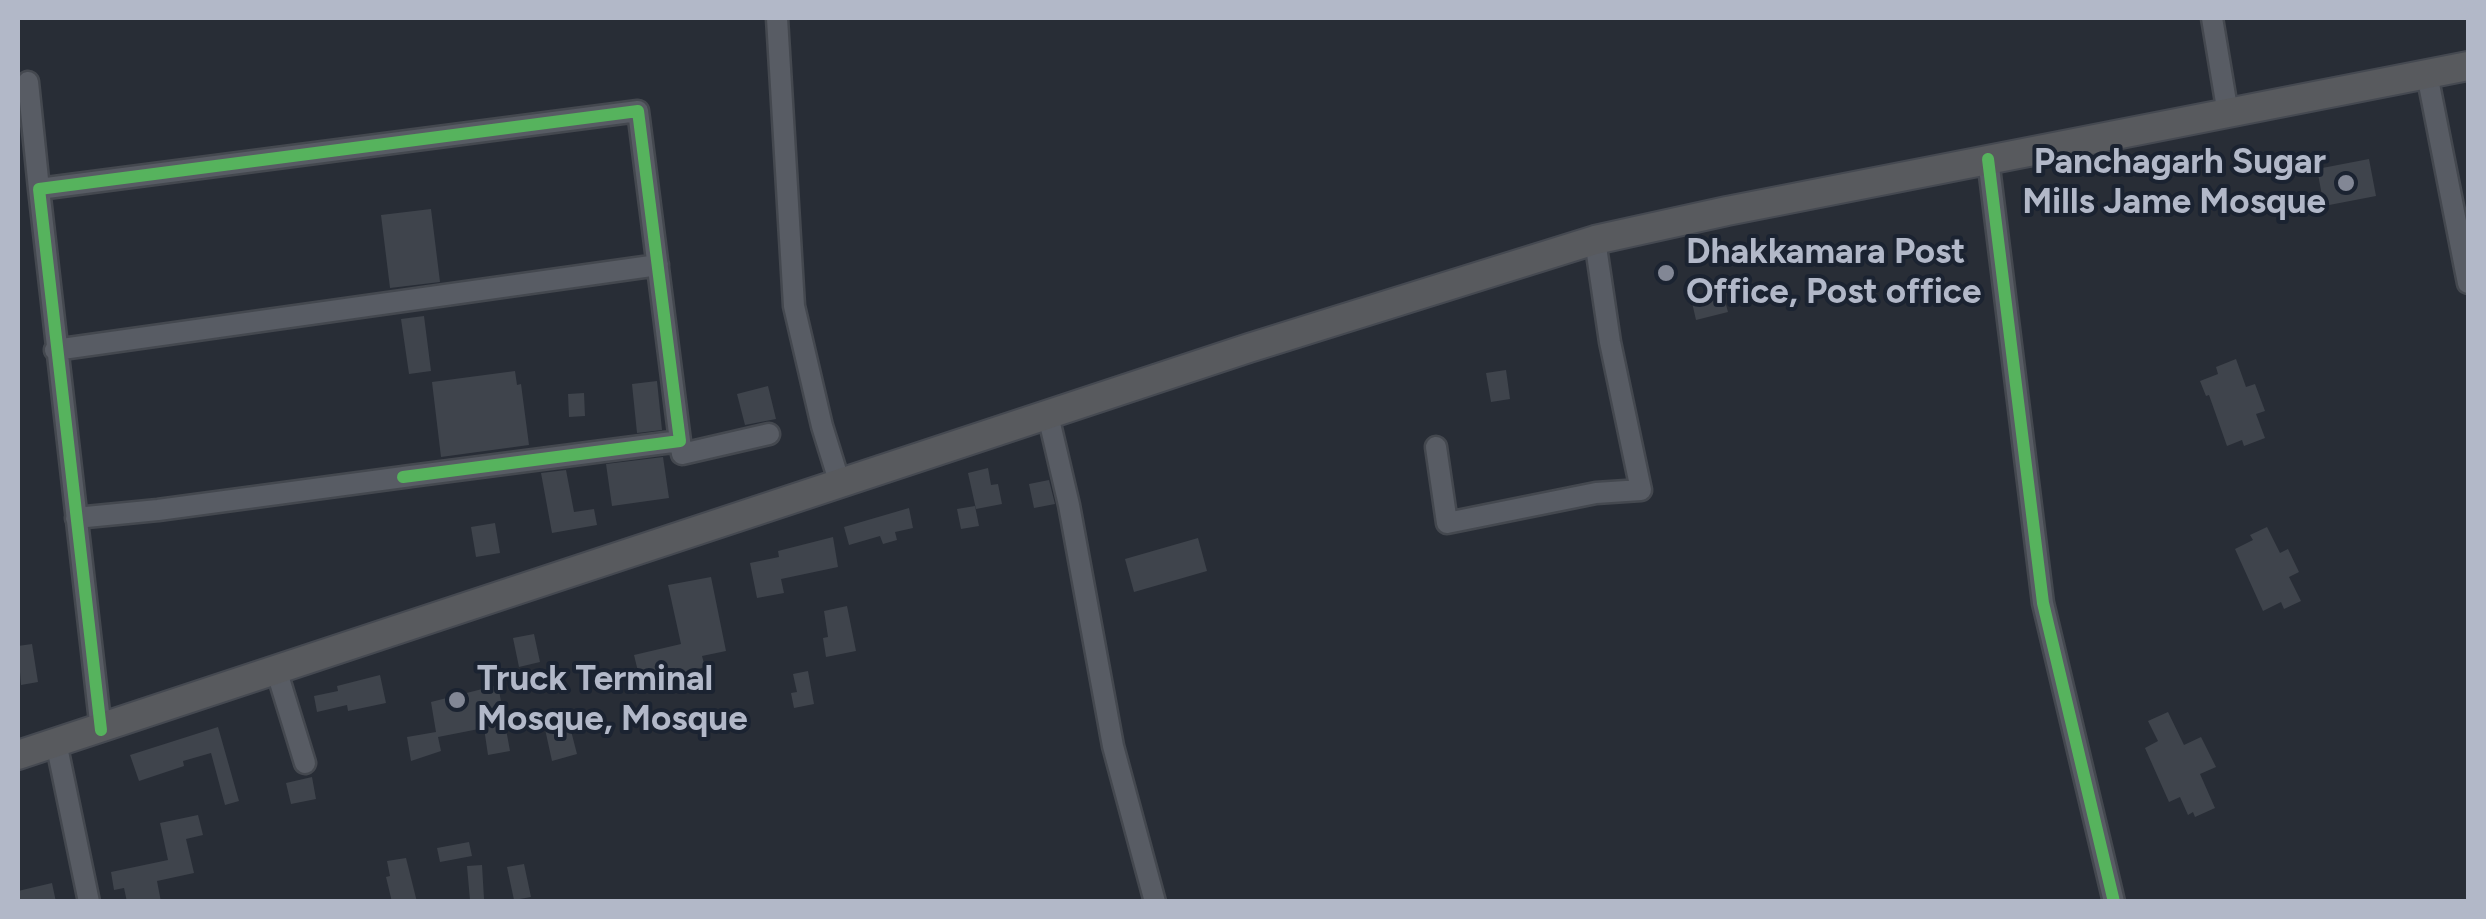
<!DOCTYPE html>
<style>
body{margin:0}
#map{position:relative;width:2486px;height:919px;overflow:hidden;background:#282d36;font-family:Figtree,sans-serif}
canvas{display:block}
.frame{position:absolute;inset:0;border:20px solid #b2b8c8;pointer-events:none}
</style>
<div id="map">
<canvas width="2486" height="919"></canvas>
<div class="frame"></div>
</div>
<script>
const context = document.querySelector('canvas').getContext('2d');
context.lineJoin = 'round';
function paint(path, color) {
  context.fillStyle = color;
  context.fill(path, 'evenodd');
}
function toPath(rows) {
  const path = new Path2D();
  for (const r of rows) {
    path.moveTo(r[0], r[1]);
    for (let i = 2; i < r.length; i += 2) path.lineTo(r[i], r[i + 1]);
  }
  return path;
}
function strokePath(path, color, width, dash) {
  context.strokeStyle = color;
  context.lineWidth = width;
  context.lineCap = dash ? 'butt' : 'round';
  context.setLineDash(dash || []);
  context.stroke(path);
}
function write(font, color, halo, rows, align = 'center') {
  context.font = font + ' Figtree,sans-serif';
  context.lineWidth = 8;
  context.setLineDash([]);
  context.textBaseline = 'middle';
  context.strokeStyle = halo;
  context.fillStyle = color;
  for (const [text, x, y, turn = 0] of rows) {
    context.save();
    context.translate(x, y);
    context.rotate((+turn || 0) * Math.PI / 180);
    context.textAlign = isNaN(turn) ? turn : align;
    if (halo) context.strokeText(text, 0, 0);
    context.fillText(text, 0, 0);
    context.restore();
  }
}
const building = toPath([
 [2369,159,2376,196,2324,206,2317,169],
 [431,209,440,282,390,288,381,215],
 [1722,290,1728,312,1696,320,1691,298],
 [424,316,431,371,409,374,401,319],
 [2236,359,2246,387,2255,384,2265,411,2256,414,2265,438,2244,446,2242,440,2227,446,2209,395,2206,396,2200,381,2218,374,2216,367],
 [1506,370,1510,399,1491,402,1486,373],
 [515,371,517,385,521,384,529,445,441,457,432,382],
 [657,381,662,430,637,433,632,384],
 [768,386,776,419,745,425,737,394],
 [584,393,585,416,569,417,568,394],
 [663,457,669,498,612,506,606,464],
 [988,468,991,485,998,484,1002,504,976,509,968,473],
 [566,470,574,512,594,509,597,525,552,533,541,473],
 [1049,480,1055,504,1034,508,1029,484],
 [975,506,979,526,961,529,957,509],
 [909,508,913,528,895,532,897,540,883,544,880,536,849,545,844,527],
 [495,523,500,553,476,557,471,527],
 [2267,527,2280,553,2288,549,2299,572,2289,577,2301,601,2284,609,2281,602,2263,611,2235,549,2253,540,2250,535],
 [833,537,838,567,781,579,784,593,757,598,750,563,779,557,778,551],
 [1198,538,1207,571,1134,592,1125,559],
 [711,577,726,651,702,656,705,667,670,677,671,681,642,688,634,655,681,644,668,585],
 [847,606,856,651,826,657,823,638,828,637,824,611],
 [534,634,540,662,519,667,513,638],
 [32,644,38,682,21,685,18,646],
 [808,671,814,704,794,708,791,693,797,692,793,674],
 [380,675,386,703,348,711,347,705,317,712,314,696,338,691,337,686],
 [498,685,510,751,488,755,484,728,438,737,441,751,411,761,407,737,436,732,431,702],
 [2168,712,2184,745,2201,737,2216,767,2200,774,2215,808,2195,817,2193,812,2188,815,2180,797,2169,802,2145,748,2158,741,2148,721],
 [569,723,577,754,552,761,545,729],
 [218,727,239,801,225,805,211,753,183,761,184,766,139,781,130,755],
 [312,777,316,799,291,804,286,783],
 [198,815,203,835,186,839,194,873,157,881,161,902,127,902,124,888,114,890,111,872,168,860,160,823],
 [469,842,472,856,440,862,437,848],
 [406,858,417,902,392,902,386,877,390,876,387,861],
 [524,864,531,897,514,900,507,867],
 [482,865,484,899,470,900,467,866],
 [52,883,56,902,18,902,18,891]
]);
const minor = toPath([
 [777,18,794,306,822,426,840,484],
 [2212,18,2228,114],
 [2427,74,2468,283],
 [28,82,39,189],
 [1988,159,2043,603,2114,902],
 [55,350,658,265],
 [1048,415,1069,505,1113,746,1155,902],
 [680,441,682,454,769,434],
 [1436,447,1447,523,1596,493,1641,490,1610,342,1595,240],
 [76,518,158,510,411,476],
 [276,669,305,763],
 [101,730,39,189,638,111,680,441,403,477],
 [56,742,89,902]
]);
const highway = toPath([
 [18,755,1249,348,1595,240,1727,211,2468,66]
]);
const cycleway = toPath([
 [1988,159,2043,603,2114,902],
 [101,730,39,189,638,111,680,441,403,477]
]);
const markers = [
 [2346,183,10,"#828795"],
 [1666,273,10,"#828795"],
 [457,700,10,"#828795"]
];
const poiNames = [
 ["Panchagarh Sugar",2326,163,"right"],
 ["Mills Jame Mosque",2326,203,"right"],
 ["Dhakkamara Post",1686,253],
 ["Office, Post office",1686,293],
 ["Truck Terminal",477,680],
 ["Mosque, Mosque",477,720]
];
paint(building, '#3f444c');
strokePath(minor, '#44484f', 25);
strokePath(highway, '#454951', 32);
strokePath(minor, '#585c64', 20);
strokePath(highway, '#585a5e', 28);
strokePath(cycleway, '#56b35d', 12);
for (const [x, y, r, color] of markers) {
  const dot = new Path2D();
  dot.arc(x, y, r, 0, 2 * Math.PI);
  context.fillStyle = color;
  context.fill(dot);
  strokePath(dot, '#1b2331', 4);
}
write('bold 35px', '#b2b8c8', '#1b2331', poiNames, 'left');
</script>
